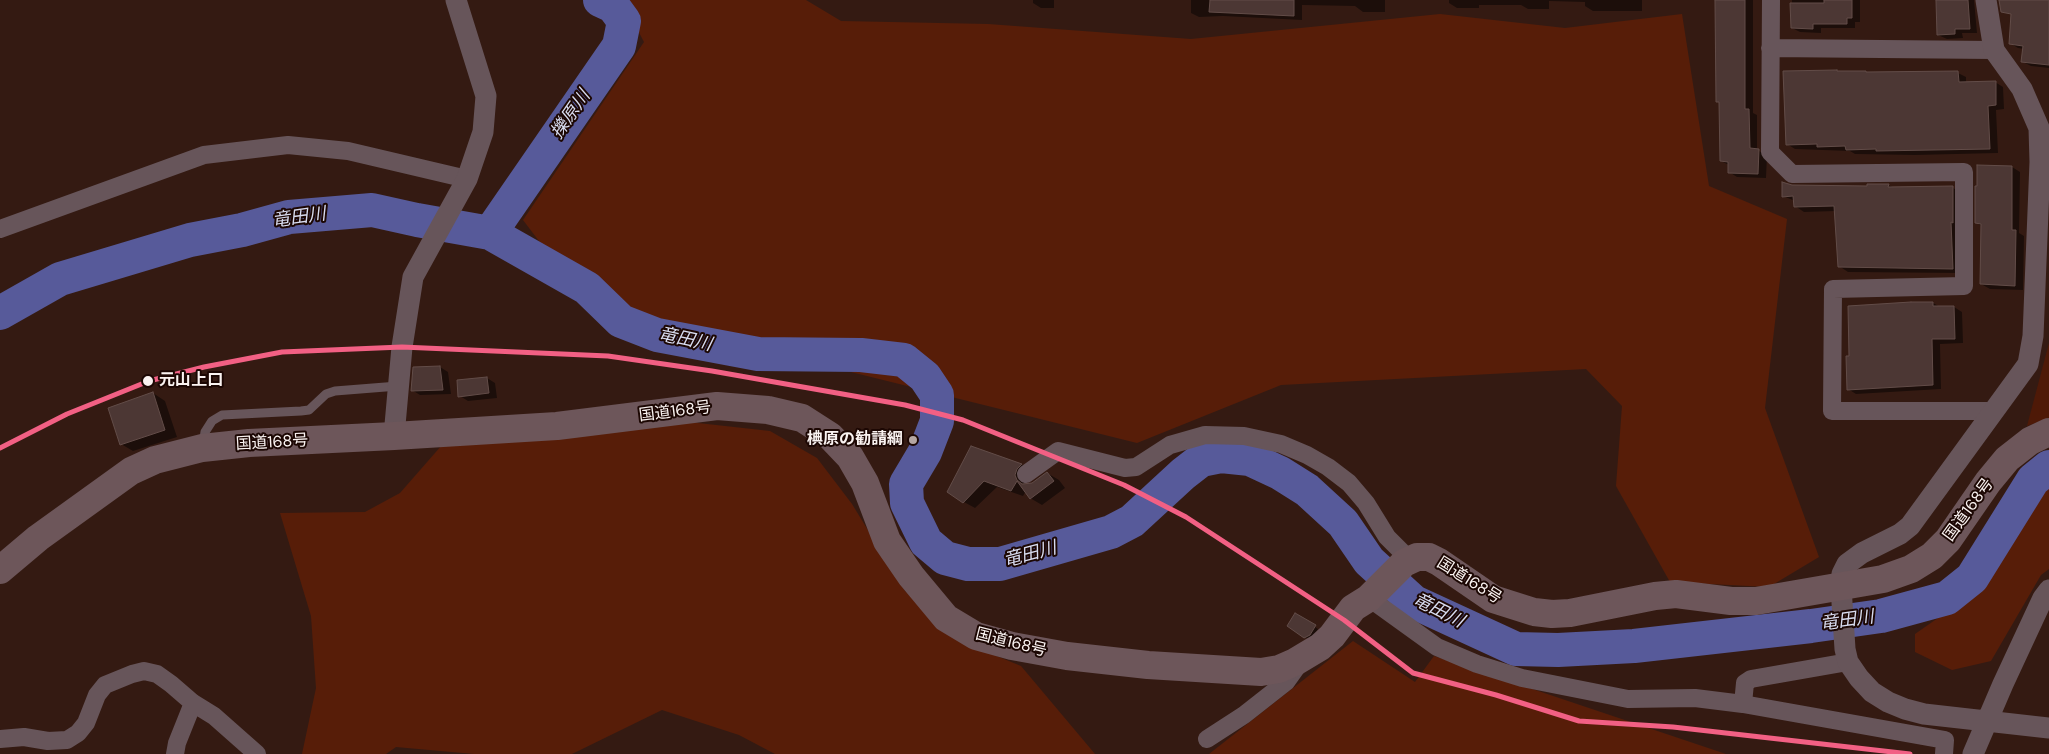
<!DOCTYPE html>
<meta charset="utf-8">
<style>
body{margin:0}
canvas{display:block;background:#341a12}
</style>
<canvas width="2049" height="754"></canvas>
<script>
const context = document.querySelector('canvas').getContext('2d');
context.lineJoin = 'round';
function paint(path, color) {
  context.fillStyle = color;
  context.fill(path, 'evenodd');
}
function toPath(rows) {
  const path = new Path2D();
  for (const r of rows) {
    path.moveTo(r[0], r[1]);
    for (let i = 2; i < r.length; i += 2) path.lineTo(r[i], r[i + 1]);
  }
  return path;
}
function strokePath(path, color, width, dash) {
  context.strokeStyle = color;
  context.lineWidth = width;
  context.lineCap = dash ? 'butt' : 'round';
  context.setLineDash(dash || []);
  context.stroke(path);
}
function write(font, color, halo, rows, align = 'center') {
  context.font = font + ' "DM Sans","Noto Sans JP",sans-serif';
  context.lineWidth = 4;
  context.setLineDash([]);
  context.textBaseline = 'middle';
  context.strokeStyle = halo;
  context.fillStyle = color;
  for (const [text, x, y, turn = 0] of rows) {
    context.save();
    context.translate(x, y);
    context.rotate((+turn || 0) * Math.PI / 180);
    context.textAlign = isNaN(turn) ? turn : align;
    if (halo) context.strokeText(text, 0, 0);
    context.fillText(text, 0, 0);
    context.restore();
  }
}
const built = toPath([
 [2049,343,2049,418,2027,426]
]);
const green = toPath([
 [622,0,806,0,841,21,988,24,1191,39,1440,14,1565,28,1682,14,1709,186,1787,219,1765,408,1819,557,1769,587,1670,582,1616,486,1622,406,1586,369,1281,385,1137,443,589,307,523,220,644,42],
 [689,422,770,431,817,458,852,504,905,591,965,643,1021,666,1095,754,775,754,739,735,662,710,572,754,474,754,396,747,386,754,302,754,316,688,311,616,280,513,365,512,400,493,442,445],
 [2049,476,2049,569,2041,575,1991,661,1952,670,1915,652,1915,634,1981,588,2039,484],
 [1353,641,1415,682,1434,656,1726,754,1209,754]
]);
const shadow = toPath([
 [1033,0,1054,0,1054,8,1041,8,1033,3],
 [1191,0,1385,0,1385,12,1363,12,1355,6,1302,5,1302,20,1223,16,1199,17,1191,13],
 [1449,0,1642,0,1642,11,1593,11,1585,6,1585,2,1549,1,1549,9,1528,9,1521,5,1479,5,1479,8,1457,8,1449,3],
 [1716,0,1753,0,1753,113,1757,115,1757,150,1767,155,1766,178,1737,177,1729,172,1729,165,1721,161,1720,103,1717,101],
 [1792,0,1860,0,1860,22,1855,22,1855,28,1821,28,1821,33,1800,32,1792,28],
 [1936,0,1974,0,1977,33,1962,33,1963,38,1947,39,1938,35],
 [2009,0,2049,0,2049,68,2031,66,2023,62,2024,49,2018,48,2010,43,2013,15,2008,12],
 [1958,73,1966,77,1966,83,1995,82,2003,87,2004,109,1996,110,1998,153,1915,155,1855,154,1850,151,1795,149,1787,144,1868,74],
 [2012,167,2020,172,2019,233,2024,236,2023,290,1990,289,1981,284,1982,226,1976,223],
 [1888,185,1895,188,1953,188,1962,193,1961,273,1848,272,1839,266,1836,211,1804,212,1795,206,1795,201,1783,196,1792,186,1868,188],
 [1933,303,1940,307,1954,307,1962,312,1963,343,1940,344,1941,389,1856,394,1848,389,1851,357],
 [440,367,448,372,451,394,420,395,412,390],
 [487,378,495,383,497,398,468,401,460,396],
 [153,393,165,401,177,437,133,451,121,444],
 [971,448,1022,465,1033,471,1027,482,1028,485,1032,484,1047,473,1059,480,1065,488,1042,505,1030,498,1026,491,1023,496,997,487,975,508,964,502],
 [1296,615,1318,629,1313,637,1309,639,1305,637]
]);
const river = toPath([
 [490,233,619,46,624,21,613,6,600,0],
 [0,313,60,279,190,240,242,230,289,217,372,210,417,220,490,233,587,288,621,321,657,335,758,354,861,355,904,360,925,377,937,395,937,421,925,452,906,484,907,503,926,542,945,558,968,564,1000,564,1111,532,1132,521,1183,474,1201,460,1221,456,1250,459,1280,473,1307,490,1343,523,1369,561,1414,602,1516,649,1558,650,1634,646,1811,626,1881,616,1947,598,1972,578,2033,480,2049,467]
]);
const building = toPath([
 [1210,0,1294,0,1294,16,1209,12,1210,0],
 [1715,0,1745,0,1745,109,1749,109,1750,148,1759,149,1758,174,1728,173,1728,162,1720,161,1719,102,1716,102,1715,0],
 [1824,0,1852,0,1852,18,1847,18,1847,24,1813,24,1813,29,1791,28,1790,3,1824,3,1824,0],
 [1936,0,1968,0,1970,29,1955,29,1955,34,1937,35,1936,0],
 [1999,0,2049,0,2049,65,2021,62,2023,46,2009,44,2011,14,2001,12,1999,0],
 [1837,70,1837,71,1866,71,1866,72,1958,71,1959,82,1996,81,1996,105,1988,106,1990,149,1876,151,1876,149,1846,150,1845,146,1817,147,1817,144,1786,145,1783,71,1837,70],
 [1977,165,2012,166,2012,230,2016,230,2015,286,1980,284,1981,224,1975,223,1975,186,1977,186,1977,165],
 [1782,182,1792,185,1867,186,1867,184,1889,184,1888,187,1953,186,1953,223,1951,222,1953,269,1838,267,1834,206,1794,207,1793,196,1782,197,1782,182],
 [1911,302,1933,302,1933,306,1954,306,1955,339,1932,339,1933,385,1847,390,1846,356,1849,356,1848,306,1911,302],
 [440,366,443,390,411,391,413,367,440,366],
 [487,377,489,393,458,397,457,380,487,377],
 [153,392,165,430,120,445,108,408,153,392],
 [971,446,1022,464,1017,469,1015,475,1017,480,1022,484,1032,483,1047,472,1054,481,1030,499,1017,481,1011,491,984,481,963,503,947,492,971,446],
 [1295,613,1316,625,1310,635,1304,638,1287,626,1295,613]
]);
const service = toPath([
 [203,445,205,432,212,421,222,415,301,411,309,410,326,394,335,391,398,386]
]);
const minor = toPath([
 [1771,0,1770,152,1792,174,1964,172,1964,286,1833,289,1832,411,1995,411],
 [1770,48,1994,50],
 [0,229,204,155,288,145,348,151,467,179],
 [1026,474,1058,451,1125,468,1136,467,1170,445,1205,435,1244,436,1281,444,1307,455,1328,467,1349,483,1366,503,1387,537,1410,560],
 [1369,598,1437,647,1477,664,1522,678,1628,699,1695,698,1743,704,1945,740,1944,754],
 [1743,704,1745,683,1751,679,1848,662],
 [0,739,24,737,48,741,67,740,78,733,86,723,97,695,105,685,132,674,144,671,157,674,171,684,193,703,214,716,257,754],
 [1207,739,1244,715,1286,682,1296,668,1295,662],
 [175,754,177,743,193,703]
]);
const tertiary = toPath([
 [1986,0,1994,50,2022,89,2039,128,2040,162,2033,336,2028,364,1910,526,1900,534,1862,553,1847,564,1842,574,1841,587,1845,649,1848,662,1859,678,1872,692,1888,702,1905,709,1924,714,2049,728],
 [394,436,402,347,413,277,467,179,483,132,486,96,456,0],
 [1973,754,2003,684,2043,598,2049,590]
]);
const trunk = toPath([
 [0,570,38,538,131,471,155,460,202,448,249,443,394,436,557,426,717,406,768,410,802,418,830,436,850,457,865,483,887,541,911,576,946,618,976,636,1012,646,1067,656,1148,665,1261,672,1279,669,1295,662,1320,647,1332,636,1353,608,1369,598,1404,563,1417,557,1429,557,1439,562,1493,599,1534,612,1552,614,1570,613,1655,596,1676,594,1731,601,1756,601,1883,579,1911,569,1932,556,1948,540,1988,482,2007,459,2030,441,2049,432]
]);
const rail1 = toPath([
 [0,448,67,414,149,381,204,367,282,352,402,347,608,356,712,371,905,405,963,420,1124,485,1186,517,1344,620,1413,673,1496,695,1579,721,1673,727,1910,754]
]);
const markers = [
 [148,381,6,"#faf3f1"],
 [913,440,5,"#b5a7a3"]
];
const stopNames = [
 ["元山上口",159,381]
];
const streetNames = [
 ["国道168号",675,412,-7],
 ["国道168号",272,443,-3],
 ["国道168号",1969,510,-54],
 ["国道168号",1469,581,32],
 ["国道168号",1011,643,14]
];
const poiNames = [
 ["椣原の勧請綱",903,440]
];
const waterNames = [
 ["擽原川",571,115,-55],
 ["竜田川",299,218,-8],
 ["竜田川",685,340,12],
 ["竜田川",1030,555,-15],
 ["竜田川",1438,611,27],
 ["竜田川",1847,621,-8]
];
paint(built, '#4e1907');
paint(green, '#571d08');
paint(shadow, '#0007');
strokePath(river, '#575a9a', 34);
paint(building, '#4c3734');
strokePath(building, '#624c48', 1);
strokePath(service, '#67555a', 9);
strokePath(minor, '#67555a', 18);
strokePath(tertiary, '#67555a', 21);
strokePath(trunk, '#6d565a', 28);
strokePath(rail1, '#f26084', 5);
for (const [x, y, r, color] of markers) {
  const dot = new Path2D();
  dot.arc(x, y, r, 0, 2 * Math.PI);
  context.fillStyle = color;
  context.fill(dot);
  strokePath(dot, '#1c0703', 2);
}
write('bold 16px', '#faf3f1', '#1c0703', stopNames, 'left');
write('16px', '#faf3f1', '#1c0703', streetNames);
write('bold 16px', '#faf3f1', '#1c0703', poiNames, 'right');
write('italic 18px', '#d8dcf0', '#1c0703', waterNames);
</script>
